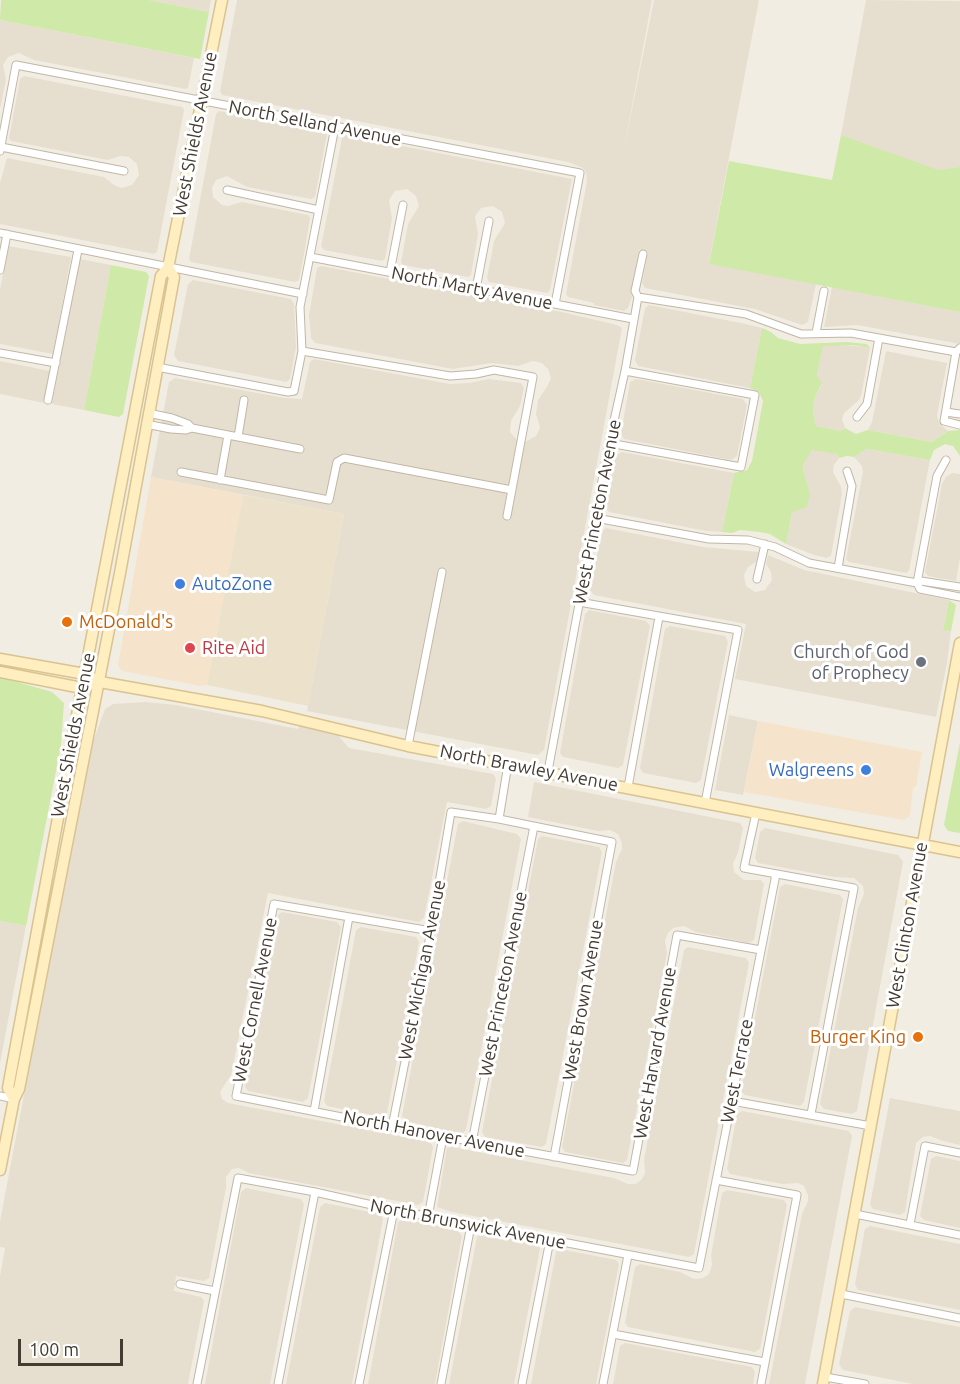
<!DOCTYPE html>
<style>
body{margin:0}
#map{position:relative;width:960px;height:1384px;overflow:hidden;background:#f2ede2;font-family:Ubuntu,sans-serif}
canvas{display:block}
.scale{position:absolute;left:18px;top:1339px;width:105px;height:27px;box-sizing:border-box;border:3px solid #443c32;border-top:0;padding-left:8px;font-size:18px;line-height:21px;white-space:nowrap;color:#443c32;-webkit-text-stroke:4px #fff;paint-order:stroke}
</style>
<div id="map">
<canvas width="960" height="1384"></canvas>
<div class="scale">100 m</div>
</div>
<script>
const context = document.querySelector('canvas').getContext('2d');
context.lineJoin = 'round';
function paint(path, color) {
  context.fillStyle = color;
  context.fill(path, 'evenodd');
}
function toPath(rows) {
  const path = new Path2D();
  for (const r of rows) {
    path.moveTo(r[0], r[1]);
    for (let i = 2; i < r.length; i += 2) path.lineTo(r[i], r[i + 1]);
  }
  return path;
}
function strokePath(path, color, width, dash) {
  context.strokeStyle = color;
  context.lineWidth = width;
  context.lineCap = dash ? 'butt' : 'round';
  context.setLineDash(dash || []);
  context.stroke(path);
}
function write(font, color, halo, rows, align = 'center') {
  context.font = font + ' Ubuntu,sans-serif';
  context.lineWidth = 6;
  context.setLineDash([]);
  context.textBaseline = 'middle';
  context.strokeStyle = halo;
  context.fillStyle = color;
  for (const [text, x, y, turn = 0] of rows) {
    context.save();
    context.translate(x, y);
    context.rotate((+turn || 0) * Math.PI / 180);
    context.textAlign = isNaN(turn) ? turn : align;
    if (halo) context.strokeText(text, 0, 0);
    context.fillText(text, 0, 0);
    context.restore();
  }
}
const residential = toPath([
 [149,0,211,0,209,12],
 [237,0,652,0,623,154,654,0,759,0,709,263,816,284,808,322,802,325,755,309,645,288,642,283,648,252,639,250,631,293,632,297,628,308,624,311,594,305,594,303,568,297,566,294,587,181,586,173,583,168,568,162,222,95,220,91],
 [866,0,960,1,960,167,938,171,841,135],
 [0,20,194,58,188,88,186,89,34,60,19,53,8,57,3,65,6,79,0,109],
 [24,76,182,107,184,110,157,252,154,254,0,224,0,183,7,158,104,177,114,185,122,188,132,185,139,175,137,164,129,157,120,156,108,160,11,141,9,138,20,79],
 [219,111,324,131,327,134,315,197,311,199,247,187,227,176,216,180,212,188,213,197,222,205,228,206,242,202,308,215,310,218,305,249,299,280,295,282,191,262,189,259,216,114],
 [346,135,572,179,550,290,547,293,489,282,487,278,494,241,505,223,502,212,493,206,481,208,475,216,478,234,471,275,468,277,403,265,401,262,408,224,419,206,416,196,407,189,395,191,389,200,392,218,385,259,382,261,324,250,321,246,329,206,342,138],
 [8,246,71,257,53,354,0,344,0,290],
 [80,259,111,265,84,410,52,404],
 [321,266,562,312,617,325,622,328,544,750,538,755,307,711,344,514,151,477,169,382,175,378,285,398,302,399,310,362,314,359,450,384,469,383,489,379,521,383,524,388,520,406,511,421,510,432,518,441,525,442,536,436,540,428,536,414,538,400,547,387,551,378,548,369,542,363,533,361,518,366,492,363,453,369,315,343,311,338,309,315,317,268],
 [193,280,291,299,294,304,296,347,290,379,286,382,178,361,174,355,188,284],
 [832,287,960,312,960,344,857,325,824,327],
 [649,305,746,324,762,328,750,388,638,366,635,360,645,308],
 [823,345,847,345,870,348,861,396,858,401,844,413,842,419,845,428,841,431,816,426,813,411,815,397,822,384,817,375],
 [886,351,947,363,937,415,939,423,948,431,932,442,868,430,872,422],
 [0,361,50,371,44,403,0,394],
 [636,379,743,399,747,405,737,456,731,460,624,439,621,433,630,382],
 [812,449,837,454,839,458,834,465,833,472,841,487,842,494,831,556,827,558,814,555,786,544,792,512,810,493,803,471,804,463],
 [867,449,930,460,909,571,906,573,849,562,846,559,863,472,862,466,854,457],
 [622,452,734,473,722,532,706,531,609,512,606,508,616,455],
 [952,473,960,474,960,558,956,581,928,576,925,572,942,484,946,477],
 [606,528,703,547,759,552,756,562,748,567,744,575,746,586,755,592,765,590,772,580,771,572,766,564,768,555,804,570,949,600,943,629,951,631,947,663,936,717,735,679,746,624,594,595,590,590,602,531],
 [589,610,646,621,650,626,623,765,618,768,563,757,560,753,585,614],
 [670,626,725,636,728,642,701,780,696,783,643,773,640,768,665,629],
 [146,702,176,705,298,729,299,726,336,733,349,748,493,774,496,779,491,806,486,809,447,802,424,918,419,922,268,893,231,1075,220,1092,222,1099,228,1103,430,1142,433,1147,423,1202,418,1205,249,1173,239,1168,232,1169,226,1177,226,1188,209,1278,204,1281,176,1276,174,1291,201,1297,204,1301,188,1384,0,1384,0,1276,5,1248,0,1247,0,1221,89,753,105,709,113,704],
 [729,715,758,721,743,795,715,790],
 [534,782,740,823,743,828,738,853,733,863,734,872,744,880,761,880,764,884,754,940,749,943,696,932,684,926,673,928,668,933,665,941,667,953,627,1160,623,1163,565,1152,562,1147,616,862,622,849,622,843,618,834,610,830,598,831,528,817],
 [463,821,517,834,521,839,466,1130,462,1134,406,1121,402,1116,458,824],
 [765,828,898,855,903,862,857,1111,852,1114,824,1109,820,1104,858,908,864,894,863,886,854,878,834,877,758,863,755,858,760,832],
 [542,836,599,847,602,852,546,1144,542,1147,485,1137,482,1132,538,839],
 [785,884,840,895,843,899,804,1102,800,1106,745,1095,741,1091,780,887],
 [282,912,337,922,341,927,308,1098,303,1102,248,1091,245,1086,278,915],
 [0,921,26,926,0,1063],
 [361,927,416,937,419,942,387,1113,382,1117,327,1106,324,1101,356,930],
 [688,947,746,958,749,963,694,1254,689,1257,452,1212,437,1207,447,1148,452,1147,614,1178,628,1184,636,1184,642,1179,645,1173,644,1159,684,950],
 [890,1098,960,1111,960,1145,943,1141,930,1136,923,1137,916,1143,905,1212,900,1215,873,1209,870,1205],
 [742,1111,849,1131,852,1136,805,1384,769,1384,802,1214,808,1201,808,1195,804,1186,798,1183,782,1184,730,1174,727,1169,737,1114],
 [936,1156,960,1161,960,1228,924,1220,920,1216,931,1159],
 [246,1188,301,1199,304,1204,270,1384,205,1384,241,1192],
 [727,1190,784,1200,787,1205,760,1349,755,1352,628,1327,625,1323,635,1267,640,1264,680,1272,694,1279,703,1278,709,1274,712,1265,711,1255,722,1193],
 [325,1203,380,1214,383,1219,352,1384,286,1384,320,1207],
 [403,1219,456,1229,462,1236,435,1384,368,1384,398,1222],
 [870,1226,960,1244,960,1310,858,1290,855,1284,865,1229],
 [482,1234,537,1244,540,1249,514,1384,449,1384,477,1237],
 [560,1249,616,1260,619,1264,596,1384,531,1384,556,1252],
 [855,1307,960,1327,960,1384,913,1384,843,1370,839,1364,850,1311],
 [625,1343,752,1367,755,1372,753,1384,613,1384,620,1346]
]);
const commercial = toPath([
 [151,477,243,495,207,685,201,686,122,671,118,665],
 [758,721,922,752,916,786,913,788,910,816,904,820,744,792]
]);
const education = toPath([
 [243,495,344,514,308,706,207,685]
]);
const green = toPath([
 [1,0,149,0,209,12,200,59,0,20],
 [841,135,938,170,960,167,960,312,709,264,729,161,832,180],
 [111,265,146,272,149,276,123,414,119,417,84,410],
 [762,328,771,332,778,338,800,344,847,342,867,344,870,348,852,345,823,346,817,375,822,383,815,397,813,411,816,426,841,431,845,428,856,434,868,430,932,442,948,431,960,430,960,456,953,446,945,444,934,450,930,460,867,449,854,457,847,456,839,458,837,454,812,450,804,463,803,470,810,493,807,507,792,512,786,544,770,534,760,532,740,530,732,533,722,532,734,473,747,470,752,461,763,401,759,392,750,388],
 [949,600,956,605,951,631,943,630],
 [0,677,52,692,64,703,61,745,26,926,0,921],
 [960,742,960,833,948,831,944,825]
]);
const street = toPath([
 [1,147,124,171],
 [0,151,16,65,580,173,555,304],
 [227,190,319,210],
 [0,233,303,294],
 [310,257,633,319],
 [0,270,7,234],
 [390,272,403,205],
 [476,289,489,221],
 [638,297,746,314,801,334,851,333,956,352],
 [816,333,824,291],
 [960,348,956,352,944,421,960,425],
 [302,351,450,376,476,374,494,370,533,377,507,516],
 [0,353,56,363],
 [157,367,288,392,294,391,302,351,300,307,335,127],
 [48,400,78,250],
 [946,412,960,414],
 [857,417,867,404,879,338],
 [146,424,171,429,186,430,192,428,188,424,172,418,148,413],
 [192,428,300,449],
 [238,437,244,400],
 [609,443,741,467,755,395,625,371],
 [181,472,329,500,337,462,344,458,512,490],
 [220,480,228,435],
 [596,518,709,539,748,540,775,547,809,563,917,583,921,581,960,587],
 [838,568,852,486,847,471],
 [757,579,765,544],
 [917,583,937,476,946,460],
 [917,583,920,589,960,597],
 [579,602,738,630,705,803],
 [408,746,442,572],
 [548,771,609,443,625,371,638,297,635,291,643,254],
 [628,787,659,617],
 [756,813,744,868,854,888,811,1114],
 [499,819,508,764],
 [431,931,274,904,236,1096,392,1127,633,1171,677,935,761,950],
 [0,1096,14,1099],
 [732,1101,871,1126],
 [314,1111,349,917],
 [392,1127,431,931,451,812,499,819,612,842,554,1157],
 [472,1142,534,826],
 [716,1180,797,1195,761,1384],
 [855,1214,960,1235],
 [428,1217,443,1137],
 [910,1224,925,1146,960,1153],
 [180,1284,215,1291],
 [841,1294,960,1318],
 [613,1334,765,1362],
 [825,1377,865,1384],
 [197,1384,238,1178,315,1192,394,1210,699,1268,776,874],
 [278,1384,315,1192],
 [359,1384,394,1210],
 [441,1384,471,1225],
 [522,1384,550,1240],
 [603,1384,628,1255]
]);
const secondary = toPath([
 [0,659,85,674,100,682,262,711,408,746,960,852],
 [0,672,82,688,88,686],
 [14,1099,8,1088,82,688,161,276,168,268,222,0],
 [0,1170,14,1099,19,1089,120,573,174,277,168,268],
 [823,1384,960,643]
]);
const markers = [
 [180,584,6,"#3f7fe0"],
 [67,622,6,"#e8710a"],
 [190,648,6,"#e0444e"],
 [921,662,6,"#6b7280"],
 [866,770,6,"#3f7fe0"],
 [918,1037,6,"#e8710a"]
];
const streetNames = [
 ["North Selland Avenue",315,123,11],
 ["West Shields Avenue",195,134,-79],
 ["North Marty Avenue",472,288,11],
 ["West Princeton Avenue",597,512,-79],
 ["West Shields Avenue",73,735,-79],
 ["North Brawley Avenue",529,768,11],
 ["West Clinton Avenue",907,925,-80],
 ["West Michigan Avenue",422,970,-79],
 ["West Princeton Avenue",503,984,-79],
 ["West Cornell Avenue",255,1000,-79],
 ["West Brown Avenue",583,1000,-80],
 ["West Harvard Avenue",655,1053,-80],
 ["West Terrace",737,1071,-79],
 ["North Hanover Avenue",434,1134,11],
 ["North Brunswick Avenue",468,1224,11]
];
const shopNames = [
 ["AutoZone",192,584],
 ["Walgreens",854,770,"right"]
];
const foodNames = [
 ["McDonald's",79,622],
 ["Burger King",906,1037,"right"]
];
const healthNames = [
 ["Rite Aid",202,648]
];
const worshipNames = [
 ["Church of God",909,652],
 ["of Prophecy",909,673]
];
paint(residential, '#e6dfd0');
paint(commercial, '#f6e3cb');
paint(education, '#ece2cb');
paint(green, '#cee9a8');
strokePath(street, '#c1b7a7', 9);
strokePath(secondary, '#d9c390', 13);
strokePath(street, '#fff', 7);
strokePath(secondary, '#ffeebf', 10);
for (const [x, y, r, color] of markers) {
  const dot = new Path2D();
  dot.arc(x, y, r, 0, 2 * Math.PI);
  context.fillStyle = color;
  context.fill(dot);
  strokePath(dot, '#fff', 2);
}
write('18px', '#443c32', '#fff', streetNames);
write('18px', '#366cbe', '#fff', shopNames, 'left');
write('18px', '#c56008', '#fff', foodNames, 'left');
write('18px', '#be3a42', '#fff', healthNames, 'left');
write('18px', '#5b616d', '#fff', worshipNames, 'right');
</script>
